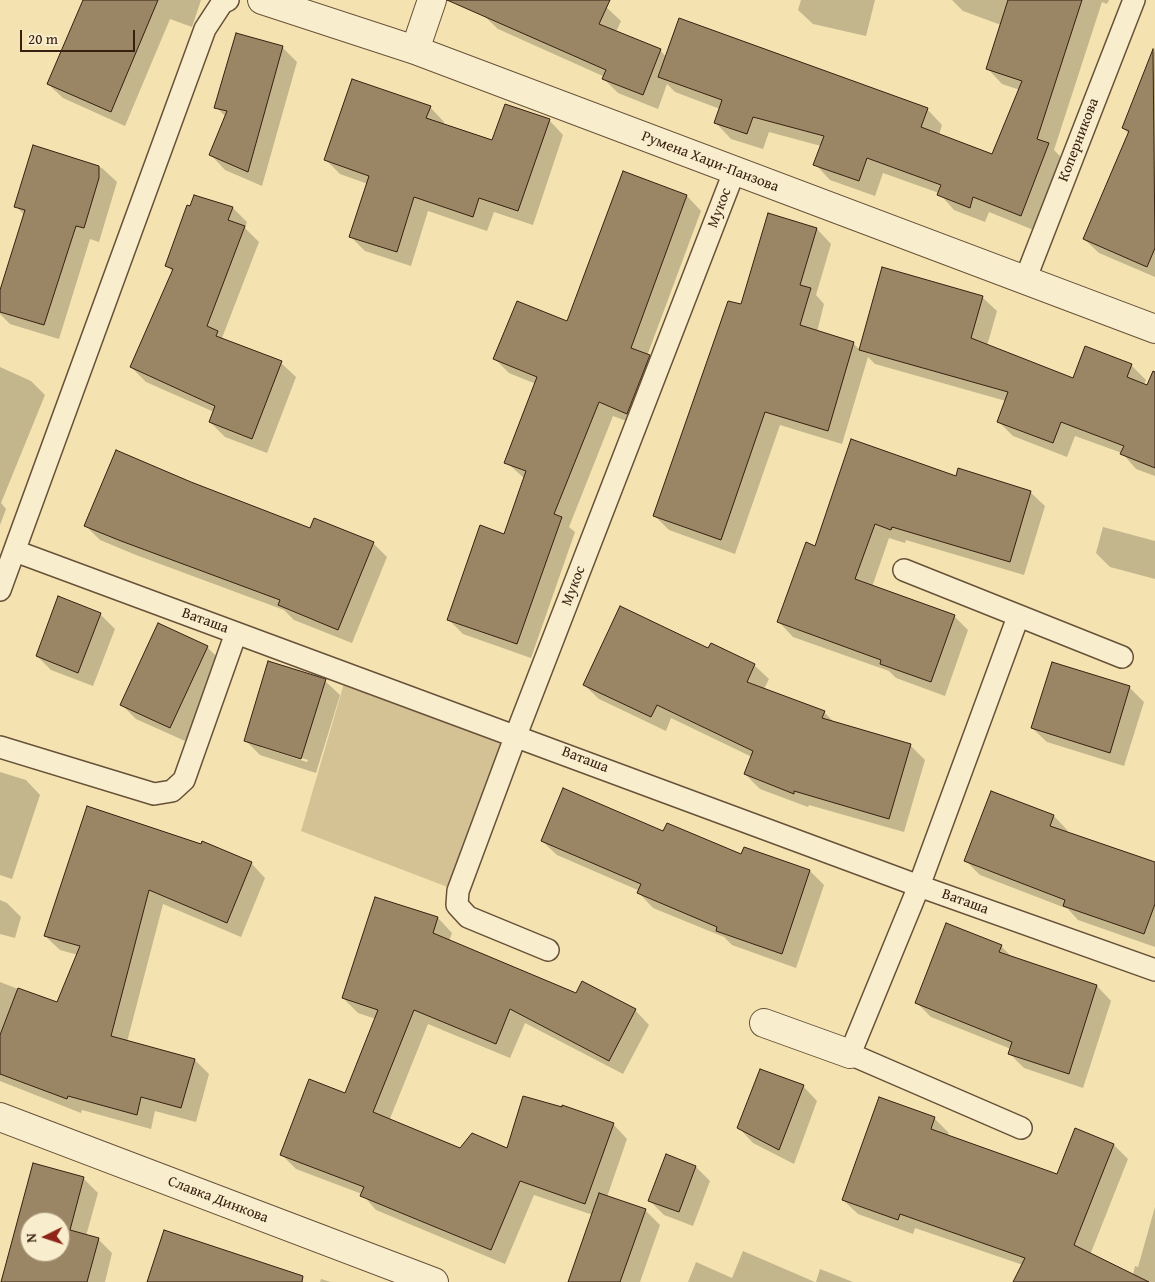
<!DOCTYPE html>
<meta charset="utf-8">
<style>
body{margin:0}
#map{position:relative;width:1155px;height:1282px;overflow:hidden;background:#f4e3b0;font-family:"Gentium Book Plus",serif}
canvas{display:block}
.north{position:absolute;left:20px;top:1212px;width:50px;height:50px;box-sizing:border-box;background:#f8edcc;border:1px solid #ab9b81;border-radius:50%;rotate:266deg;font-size:14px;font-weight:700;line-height:20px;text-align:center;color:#382011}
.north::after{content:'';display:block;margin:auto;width:18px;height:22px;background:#8f2418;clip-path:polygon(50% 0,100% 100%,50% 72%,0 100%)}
.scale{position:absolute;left:20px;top:30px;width:115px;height:22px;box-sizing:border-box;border:2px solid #382011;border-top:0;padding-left:6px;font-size:15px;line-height:18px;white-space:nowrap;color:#382011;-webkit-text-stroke:4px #f8edcc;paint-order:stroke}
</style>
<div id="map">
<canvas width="1155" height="1282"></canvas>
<div class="north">N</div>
<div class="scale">20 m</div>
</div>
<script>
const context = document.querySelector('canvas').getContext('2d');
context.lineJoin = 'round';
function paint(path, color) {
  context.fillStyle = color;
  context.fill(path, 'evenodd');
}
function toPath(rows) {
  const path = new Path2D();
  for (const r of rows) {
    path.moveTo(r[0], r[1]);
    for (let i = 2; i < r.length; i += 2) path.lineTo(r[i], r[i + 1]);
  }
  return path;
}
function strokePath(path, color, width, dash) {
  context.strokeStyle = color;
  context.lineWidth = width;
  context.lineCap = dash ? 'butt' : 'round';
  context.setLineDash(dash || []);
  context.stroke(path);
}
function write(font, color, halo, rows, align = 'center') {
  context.font = font + ' "Gentium Book Plus",serif';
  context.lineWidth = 4.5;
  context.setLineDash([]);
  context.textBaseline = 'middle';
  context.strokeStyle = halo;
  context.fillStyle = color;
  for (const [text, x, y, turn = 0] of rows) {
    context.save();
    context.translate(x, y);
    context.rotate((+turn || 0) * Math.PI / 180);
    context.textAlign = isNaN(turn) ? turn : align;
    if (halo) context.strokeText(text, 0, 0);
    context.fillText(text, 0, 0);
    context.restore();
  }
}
const green = toPath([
 [347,673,516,735,458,891,301,831]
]);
const shadow = toPath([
 [88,0,201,0,192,27,170,19,125,126,63,98,48,84],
 [490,0,591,0,606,7,621,21,616,32,660,50,666,57,927,109,942,125,939,135,993,156,1020,90,1002,84,987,68,1001,25,963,11,952,0,1109,0,1107,4,1102,2,1054,150,1064,160,1036,231,989,212,985,222,954,210,939,193,883,173,875,196,830,180,815,164,821,146,769,132,763,149,731,139,716,123,720,109,675,92,667,84,658,109,618,93,604,79,605,77,498,29,483,15],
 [801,0,875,0,866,36,813,24,798,10],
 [282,47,297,62,262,186,225,170,211,155,226,117,216,107],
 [1155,48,1155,277,1099,253,1084,239,1129,134,1123,128],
 [430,107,444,122,443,125,493,142,549,120,563,135,533,225,494,212,487,231,428,211,411,266,365,251,351,237,368,184,340,174,325,159],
 [34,147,102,168,117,182,99,242,90,239,59,339,10,324,0,314,0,294,25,216,16,206],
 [624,173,687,196,701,211,647,356,663,371,642,427,613,416,569,527,575,532,531,658,463,634,448,619,505,535,525,479,506,462,536,384,509,373,495,359,568,323],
 [233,208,247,222,245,228,259,242,222,338,281,363,296,377,267,453,225,437,210,422,214,412,146,382,131,367,173,272,166,265],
 [817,229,831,244,816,295,824,304,817,332,853,343,860,350,982,297,997,311,987,346,1074,379,1131,365,1146,380,1144,385,1155,389,1155,476,1136,469,1122,453,1075,436,1067,457,1013,436,998,421,1006,401,875,364,868,357,842,444,780,425,735,554,669,530,655,516,742,306],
 [0,367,31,381,45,395,1,503,6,509,0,525],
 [956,477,1030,492,1045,506,1024,575,906,540,905,543,889,538,872,587,954,616,968,630,945,696,896,678,889,671,793,637,779,622,816,547],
 [85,525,310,529,373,543,387,557,352,643,294,620,284,610,136,555,100,540],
 [1103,527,1155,541,1155,579,1110,567,1096,553],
 [100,614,115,629,93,686,51,670,37,656],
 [207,647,222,662,185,741,136,719,122,705],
 [709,650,754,665,769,679,764,689,824,712,835,723,910,745,925,760,904,832,809,805,808,807,760,789,745,774,752,757,671,718,666,731,599,699,584,685],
 [1053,663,1130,688,1144,702,1124,766,1047,742,1032,728],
 [325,681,340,695,316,773,260,755,245,740],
 [261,745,308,760,307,762,261,747],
 [0,772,26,780,40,795,12,879,0,875],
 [992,792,1054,816,1068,831,1067,833,1155,864,1155,947,1078,920,1068,909,980,875,966,861],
 [88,807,251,863,265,878,241,937,163,904,127,1042,195,1060,209,1074,196,1122,155,1111,151,1129,82,1110,81,1113,0,1081,0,982,57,1004,78,955,60,950,45,936],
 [664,832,742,856,744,849,810,871,824,885,796,968,732,945,724,937,653,908,639,893,640,891,557,855,542,841],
 [0,900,7,903,21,917,15,938,0,934],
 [438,918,452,933,449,941,576,994,635,1010,649,1025,623,1074,525,1023,510,1058,428,1024,389,1121,461,1150,508,1150,613,1124,627,1139,607,1197,645,1210,660,1225,640,1282,573,1282,593,1215,534,1195,505,1264,376,1210,362,1194,296,1169,282,1155,346,1094,376,1019,358,1013,343,998],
 [1001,946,1013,958,1097,986,1111,1001,1083,1088,1024,1068,1010,1054,1011,1049,931,1017,916,1002],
 [803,1086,817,1101,794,1164,753,1143,739,1128],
 [934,1118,949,1133,947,1136,1058,1176,1114,1145,1128,1159,1090,1255,1096,1282,1014,1282,1023,1265,915,1228,913,1234,858,1214,843,1200],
 [34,1165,83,1178,98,1193,86,1236,98,1239,112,1253,105,1282,1,1282],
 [30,1222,60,1222,60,1252,30,1252],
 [696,1167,710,1181,693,1226,664,1215,650,1201],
 [1155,1207,1155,1282,1127,1282,1133,1275,1135,1266,1138,1267],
 [743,1251,815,1282,688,1282,696,1262,732,1278],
 [820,1269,853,1282,816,1282],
 [321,1279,331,1282,320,1282]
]);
const building = toPath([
 [83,0,158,0,111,112,47,84,83,0],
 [447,0,610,0,599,24,661,49,643,95,602,79,606,70,447,0],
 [1008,0,1082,0,1037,139,1049,143,1021,216,973,197,970,208,937,195,941,185,867,158,859,181,813,165,824,136,753,117,747,134,714,123,722,100,658,77,679,18,928,108,921,127,992,154,1022,81,986,69,1008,0],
 [236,33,283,46,248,172,209,155,227,111,214,108,236,33],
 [1153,49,1155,248,1147,267,1083,239,1129,131,1122,128,1153,49],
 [352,79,431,106,426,118,492,140,505,104,550,119,518,211,479,198,473,217,414,197,397,252,349,237,369,176,324,160,352,79],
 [33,145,99,166,99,178,84,228,76,226,44,325,0,312,0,290,25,210,14,207,33,145],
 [623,171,687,195,631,348,650,355,627,414,599,402,554,514,562,517,517,644,447,620,480,525,504,534,526,471,504,463,537,377,493,359,517,301,567,321,623,171],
 [194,195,233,207,228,220,245,226,207,326,218,331,216,336,282,361,252,439,209,422,215,406,130,367,173,269,165,266,187,205,190,206,194,195],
 [768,213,817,228,800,285,811,288,800,325,854,342,828,431,765,412,721,540,653,516,728,301,741,304,768,213],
 [882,267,983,296,971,338,1073,378,1085,346,1132,364,1127,377,1147,385,1153,371,1155,372,1155,468,1120,454,1124,446,1061,422,1053,443,997,422,1008,392,859,350,882,267],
 [851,439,956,476,958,468,1031,491,1010,562,892,527,891,530,875,524,855,579,955,615,931,682,880,664,881,660,777,622,806,542,815,546,851,439],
 [116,450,191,482,310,528,314,518,374,542,338,630,278,605,280,600,121,541,84,526,116,450],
 [58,596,101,613,78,673,36,656,58,596],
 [620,606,708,648,711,643,755,664,747,682,825,711,822,718,911,744,889,819,794,791,794,794,744,774,753,751,657,705,651,717,583,685,620,606],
 [158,623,208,646,170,728,120,705,158,623],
 [268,661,326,679,301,759,244,741,268,661],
 [1052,662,1130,686,1110,753,1031,728,1052,662],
 [563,788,663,831,667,823,741,854,744,847,810,870,782,954,716,931,717,927,637,893,641,884,541,841,563,788],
 [991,791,1054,815,1050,826,1155,862,1155,904,1144,934,1063,906,1065,900,964,861,991,791],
 [87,806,201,844,202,841,252,862,227,923,149,890,111,1036,195,1059,181,1108,141,1097,137,1115,68,1096,67,1099,0,1074,0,1035,18,988,57,1002,80,946,44,936,87,806],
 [375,897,438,917,433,933,576,993,582,981,636,1009,609,1061,510,1009,496,1044,414,1010,373,1112,460,1148,472,1133,507,1148,523,1096,562,1107,562,1105,614,1123,585,1204,520,1181,491,1250,360,1196,364,1187,280,1155,309,1079,345,1093,378,1010,342,998,375,897],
 [946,923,1002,945,999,952,1097,985,1069,1074,1008,1054,1012,1042,915,1003,946,923],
 [760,1069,804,1085,779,1150,737,1128,760,1069],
 [879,1097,935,1117,931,1129,1057,1174,1075,1128,1114,1144,1074,1245,1149,1282,1013,1282,1025,1258,900,1214,898,1220,842,1200,879,1097],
 [666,1154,696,1166,679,1212,648,1201,666,1154],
 [33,1163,84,1177,70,1230,99,1238,87,1282,1,1282,33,1163],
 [30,1222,60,1222,60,1252,30,1252,30,1222],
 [599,1193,646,1209,620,1282,568,1282,599,1193],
 [164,1230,303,1276,302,1282,147,1282,164,1230]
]);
const lane = toPath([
 [1025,280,1134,0],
 [15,551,919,886,1155,970],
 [904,570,1122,657],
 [0,590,205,29,222,3,228,0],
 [1018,617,919,886,850,1054,1021,1128],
 [0,747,154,794,172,791,184,780,236,633],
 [548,950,468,917,457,905,458,891,516,735,734,172]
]);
const street = toPath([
 [262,0,415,50,1155,329],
 [415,50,432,0],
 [764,1023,850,1054],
 [0,1117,434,1282]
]);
const streetNames = [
 ["Коперникова",1079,140,-69],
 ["Румена Хаџи-Панзова",710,162,21],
 ["Мукос",720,208,-69],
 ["Мукос",574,586,-69],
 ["Ваташа",205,621,20],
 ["Ваташа",585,760,21],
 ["Ваташа",965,902,20],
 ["Славка Динкова",218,1200,21]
];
paint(green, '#d4c295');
paint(shadow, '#0003');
paint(building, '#9a8564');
strokePath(building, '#382011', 1);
strokePath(lane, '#675139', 24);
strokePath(street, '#675139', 30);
strokePath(lane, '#f8edcc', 21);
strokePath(street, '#f8edcc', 28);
write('15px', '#382011', '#f8edcc', streetNames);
</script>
